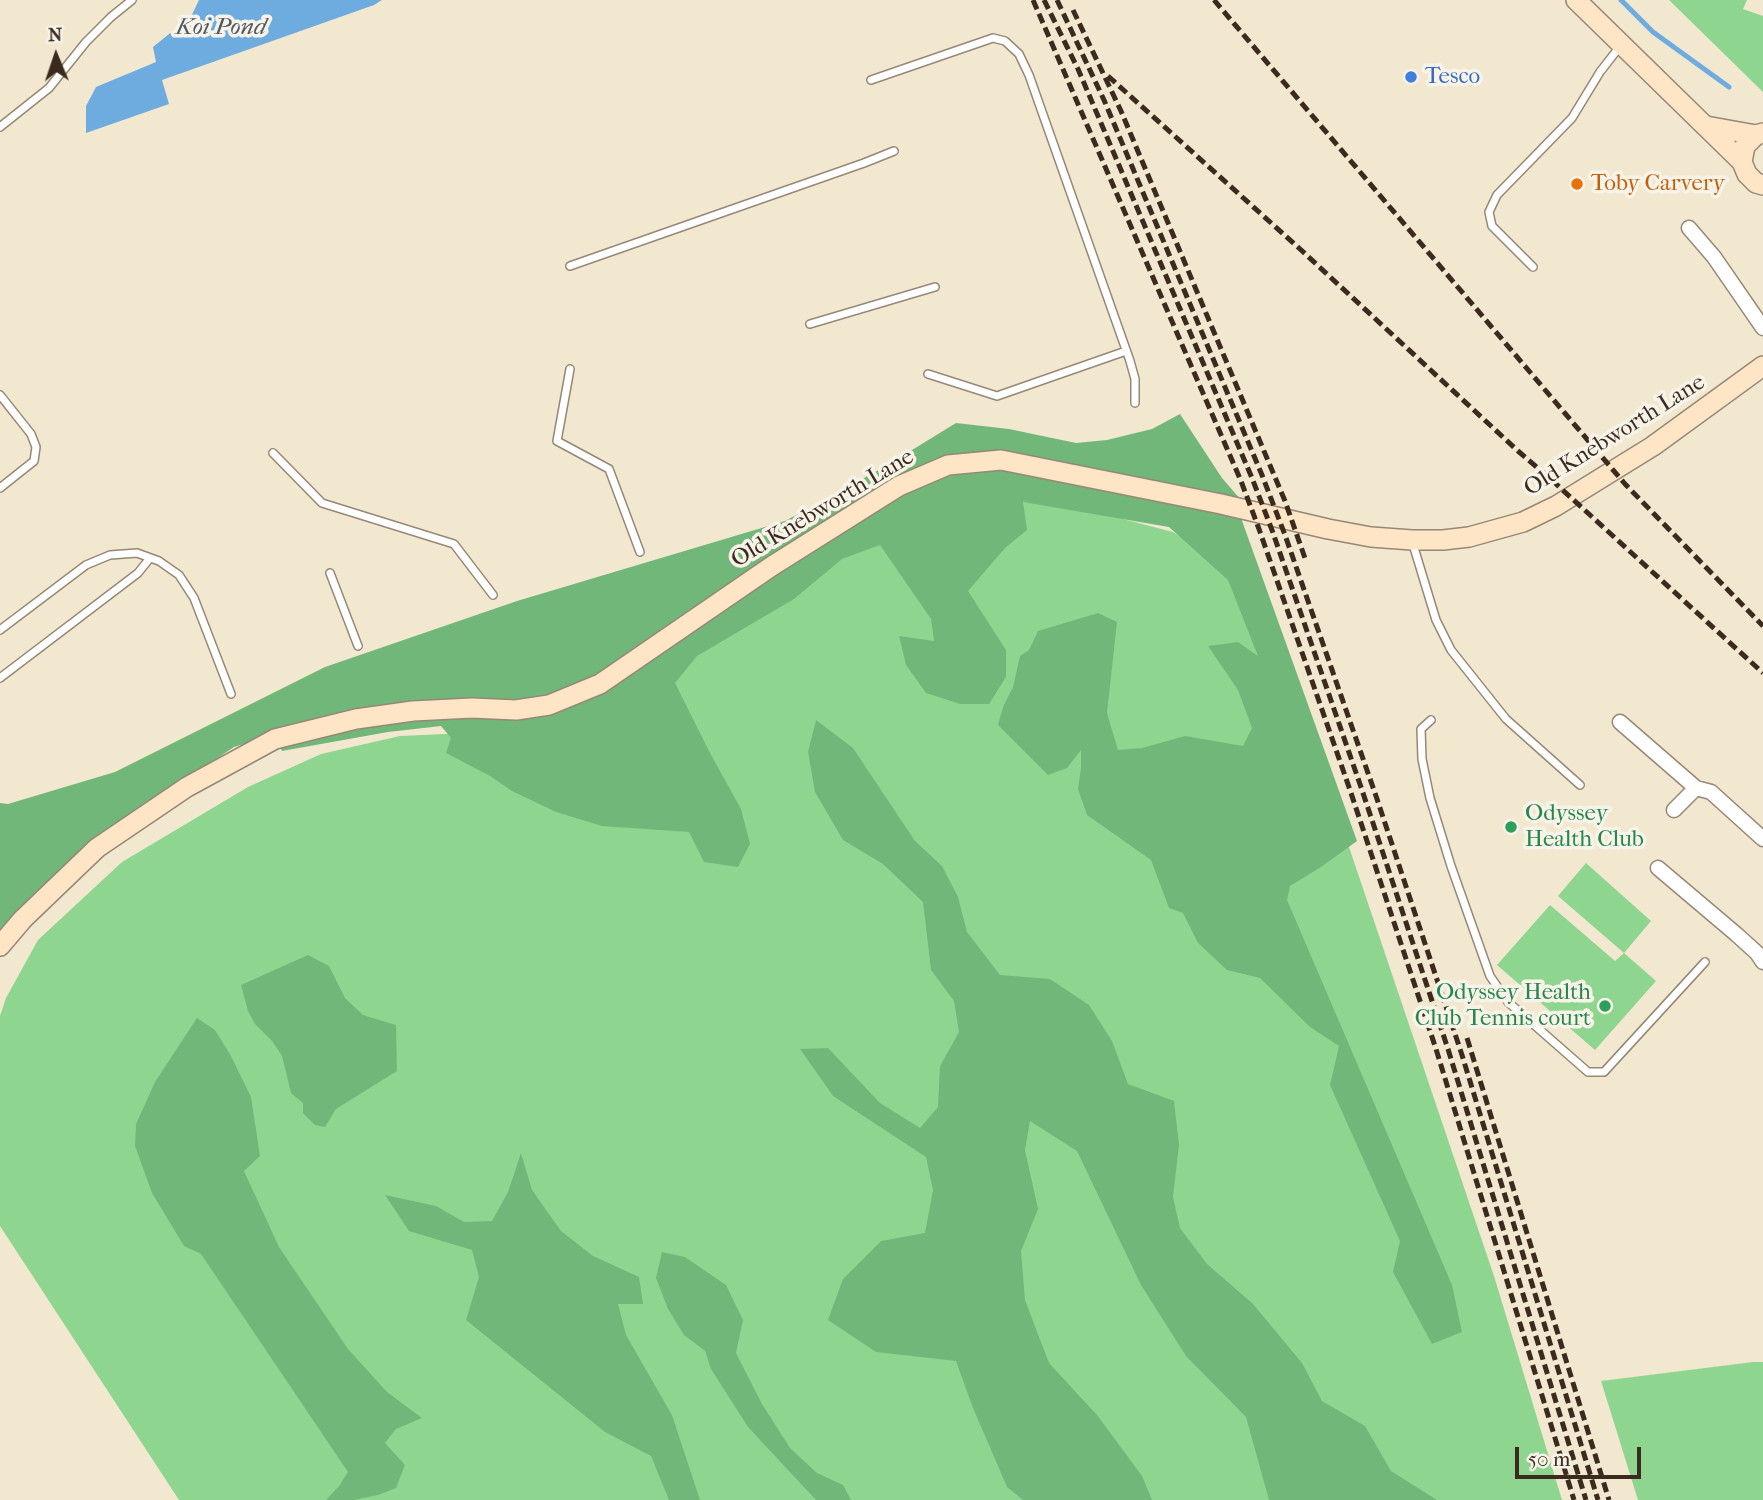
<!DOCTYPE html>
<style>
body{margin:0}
#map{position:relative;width:1763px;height:1500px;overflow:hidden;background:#f2e7cf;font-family:"IM FELL French Canon",serif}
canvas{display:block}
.north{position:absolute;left:21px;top:21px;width:70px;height:70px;-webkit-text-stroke:5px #f7f3e8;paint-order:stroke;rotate:358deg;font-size:19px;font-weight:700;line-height:28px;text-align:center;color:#3b2a1e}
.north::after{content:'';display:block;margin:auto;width:24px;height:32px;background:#3b2a1e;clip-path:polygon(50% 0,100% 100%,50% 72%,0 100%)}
.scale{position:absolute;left:1515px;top:1447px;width:126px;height:32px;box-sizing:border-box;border:4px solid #3b2a1e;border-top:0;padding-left:9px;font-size:21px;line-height:24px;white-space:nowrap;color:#3b2a1e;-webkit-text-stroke:5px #f7f3e8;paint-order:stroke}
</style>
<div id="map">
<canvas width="1763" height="1500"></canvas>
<div class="north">N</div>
<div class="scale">50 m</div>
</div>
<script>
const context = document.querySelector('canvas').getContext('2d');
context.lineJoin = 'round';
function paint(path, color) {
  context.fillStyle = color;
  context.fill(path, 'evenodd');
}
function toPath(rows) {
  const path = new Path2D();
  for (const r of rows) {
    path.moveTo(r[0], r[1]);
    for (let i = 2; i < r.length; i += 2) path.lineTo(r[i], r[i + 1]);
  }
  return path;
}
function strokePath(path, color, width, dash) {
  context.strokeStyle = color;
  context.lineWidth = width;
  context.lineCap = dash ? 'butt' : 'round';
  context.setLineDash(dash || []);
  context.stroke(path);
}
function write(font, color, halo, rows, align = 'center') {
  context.font = font + ' "IM FELL French Canon",serif';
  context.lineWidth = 7;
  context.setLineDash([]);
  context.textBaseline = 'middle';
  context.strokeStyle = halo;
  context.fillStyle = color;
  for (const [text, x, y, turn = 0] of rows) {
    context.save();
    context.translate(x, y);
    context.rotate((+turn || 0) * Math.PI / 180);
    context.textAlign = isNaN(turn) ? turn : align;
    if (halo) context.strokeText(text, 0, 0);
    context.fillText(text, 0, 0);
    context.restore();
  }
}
const green = toPath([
 [1669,0,1747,0,1743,9,1763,16,1763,92],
 [915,497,1065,504,1173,532,1221,562,1275,628,1494,1276,1562,1500,179,1500,0,1226,0,1016,6,998,38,940,122,862,248,787,321,754,400,736,491,732],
 [1586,863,1651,921,1624,953,1656,981,1595,1050,1497,965,1550,905,1615,961,1624,953,1558,896],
 [1753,1362,1763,1362,1763,1500,1638,1500,1601,1381]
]);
const forest = toPath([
 [1180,414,1222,478,1241,500,952,455,855,502,597,676,555,694,518,701,325,719,234,747,123,821,44,886,0,930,0,803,8,804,115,772,325,667,517,601,785,521,886,466,956,423,1009,429,1076,443,1107,440,1152,429],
 [1001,468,1241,518,1357,841,1321,867,1290,886,1287,900,1452,1285,1462,1332,1432,1344,1393,1272,1400,1241,1330,1085,1339,1046,1310,1027,1260,978,1227,970,1198,943,1183,913,1169,908,1151,860,1087,815,1078,789,1081,768,1081,750,1067,768,1048,775,998,725,1003,707,1013,687,1020,656,1029,650,1038,631,1098,613,1117,622,1107,713,1118,750,1142,748,1185,736,1243,746,1252,728,1238,690,1208,646,1238,642,1258,656,1228,580,1169,527,1023,502,1027,530,1005,548,968,591,1006,650,1006,677,989,704,960,704,926,693,906,665,899,636,934,641,931,619,880,545,842,559,794,599,697,656,675,683,710,753,741,809,750,844,738,867,704,862,689,832,602,826,556,812,512,791,490,776,446,753,451,738,441,726,388,732,282,751,280,746,393,722,440,718,513,718,546,713,907,490,952,471],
 [816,720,853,748,915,841,942,866,958,897,967,932,1000,975,1050,979,1089,1005,1112,1041,1128,1084,1174,1101,1179,1145,1173,1197,1180,1228,1207,1264,1253,1304,1302,1363,1322,1401,1365,1426,1391,1471,1437,1500,1269,1500,1246,1417,1186,1356,1141,1285,1077,1151,1030,1121,1025,1150,1038,1209,1021,1251,1025,1300,1049,1363,1097,1415,1142,1476,1152,1500,1023,1500,1007,1487,973,1408,956,1361,876,1352,828,1320,843,1279,881,1241,925,1233,933,1190,926,1157,833,1096,800,1049,828,1048,880,1103,920,1128,938,1107,940,1066,959,1032,954,1001,931,970,923,902,883,864,843,840,815,792,808,752],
 [308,955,329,966,345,998,363,1015,396,1025,397,1071,336,1109,325,1127,315,1125,303,1113,303,1103,291,1093,282,1056,272,1041,255,1024,248,1011,241,985],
 [197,1018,215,1030,231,1056,251,1097,260,1156,244,1171,279,1247,348,1349,387,1392,422,1418,396,1429,385,1443,405,1465,396,1488,378,1495,354,1500,326,1500,339,1486,348,1472,201,1254,184,1246,152,1193,135,1146,136,1124,155,1082],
 [521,1153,532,1190,561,1231,593,1256,639,1277,643,1304,618,1304,626,1335,672,1415,700,1500,669,1500,651,1456,605,1432,466,1320,479,1277,472,1250,409,1231,385,1195,436,1206,464,1222,492,1221,508,1192],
 [662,1252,685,1257,726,1285,743,1320,736,1353,762,1404,790,1448,817,1473,843,1485,851,1500,816,1500,748,1427,711,1369,705,1351,684,1335,668,1309,656,1278]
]);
const water = toPath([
 [199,0,382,0,374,5,162,80,169,104,86,133,86,106,96,87,156,62,153,47,169,34,189,21]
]);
const stream = toPath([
 [1621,0,1653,32,1729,87]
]);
const lane = toPath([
 [871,80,993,38,1005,41,1019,54,1029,75,1130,361,1135,379,1135,403],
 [0,127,49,88,86,42,111,17,132,0],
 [570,266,864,163,894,151],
 [1533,267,1492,226,1489,212,1497,195,1572,118,1600,72,1621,45],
 [810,324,935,287],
 [570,369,557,441,609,469,640,552],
 [928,374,997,396,1126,351],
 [0,395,31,434,36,447,34,461,0,488],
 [273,453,322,503,454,544,493,595],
 [1412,541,1436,620,1451,650,1506,719,1580,785],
 [330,573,358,646],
 [0,630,86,565,110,555,137,553,159,561,179,575,194,598,231,694],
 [0,678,138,573,150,558],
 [1431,720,1421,729,1422,759,1430,798,1451,866,1490,976,1508,1002,1588,1072,1604,1072,1705,962]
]);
const street = toPath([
 [1689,228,1714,257,1763,328],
 [1620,722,1696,788,1711,792,1763,839],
 [1674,810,1696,788],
 [1658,868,1736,934,1757,953,1763,962]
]);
const secondary = toPath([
 [1576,0,1742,162],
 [1706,126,1756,135],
 [1763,133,1756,135,1745,146,1742,162,1747,174,1756,183,1763,185],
 [0,946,23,919,97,848,187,787,275,739,356,719,413,711,472,708,516,710,549,705,600,684,772,566,899,486,948,465,1001,460,1221,504,1328,529,1371,537,1412,540,1443,540,1469,537,1523,522,1556,506,1653,446,1763,366]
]);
const rail = toPath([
 [1033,0,1241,481,1259,529,1350,790,1436,1049,1574,1500],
 [1044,0,1078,69,1252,478,1272,530,1362,790,1448,1049,1586,1500],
 [1057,0,1104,100,1262,475,1285,535,1376,796,1462,1055,1598,1500],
 [1214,0,1625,484,1763,626],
 [1073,10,1121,111,1285,501,1306,561],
 [1108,76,1300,249,1518,451,1555,483,1763,673],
 [1467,1038,1609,1500]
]);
const markers = [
 [1411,77,7,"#3f7fe0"],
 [1577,184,7,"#e8710a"],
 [1511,827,7,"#2e9e5b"],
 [1605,1006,7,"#2e9e5b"]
];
const shopNames = [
 ["Tesco",1425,77]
];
const foodNames = [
 ["Toby Carvery",1591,184]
];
const streetNames = [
 ["Old Knebworth Lane",1615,436,-32],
 ["Old Knebworth Lane",823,509,-31]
];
const leisureNames = [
 ["Odyssey",1525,814],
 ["Health Club",1525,840],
 ["Odyssey Health",1591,993,"right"],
 ["Club Tennis court",1591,1019,"right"]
];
const waterNames = [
 ["Koi Pond",221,28]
];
paint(green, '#8ed690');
paint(forest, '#72b77a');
paint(water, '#6eace0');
strokePath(stream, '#6eace0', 5);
strokePath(lane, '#968876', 10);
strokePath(street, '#968876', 17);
strokePath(secondary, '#968876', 22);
strokePath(lane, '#fff', 7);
strokePath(street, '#fff', 14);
strokePath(secondary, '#fee5c5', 19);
strokePath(rail, '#3b2a1e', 5, [10, 5]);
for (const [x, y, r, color] of markers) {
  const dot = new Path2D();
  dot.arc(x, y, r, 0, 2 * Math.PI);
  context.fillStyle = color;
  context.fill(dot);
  strokePath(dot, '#f7f3e8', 2.5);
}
write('23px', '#366cbe', '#f7f3e8', shopNames, 'left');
write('23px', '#c56008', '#f7f3e8', foodNames, 'left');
write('23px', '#3b2a1e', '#f7f3e8', streetNames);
write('23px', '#27864d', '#f7f3e8', leisureNames, 'left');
write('italic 24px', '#4d5862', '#f7f3e8', waterNames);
</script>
